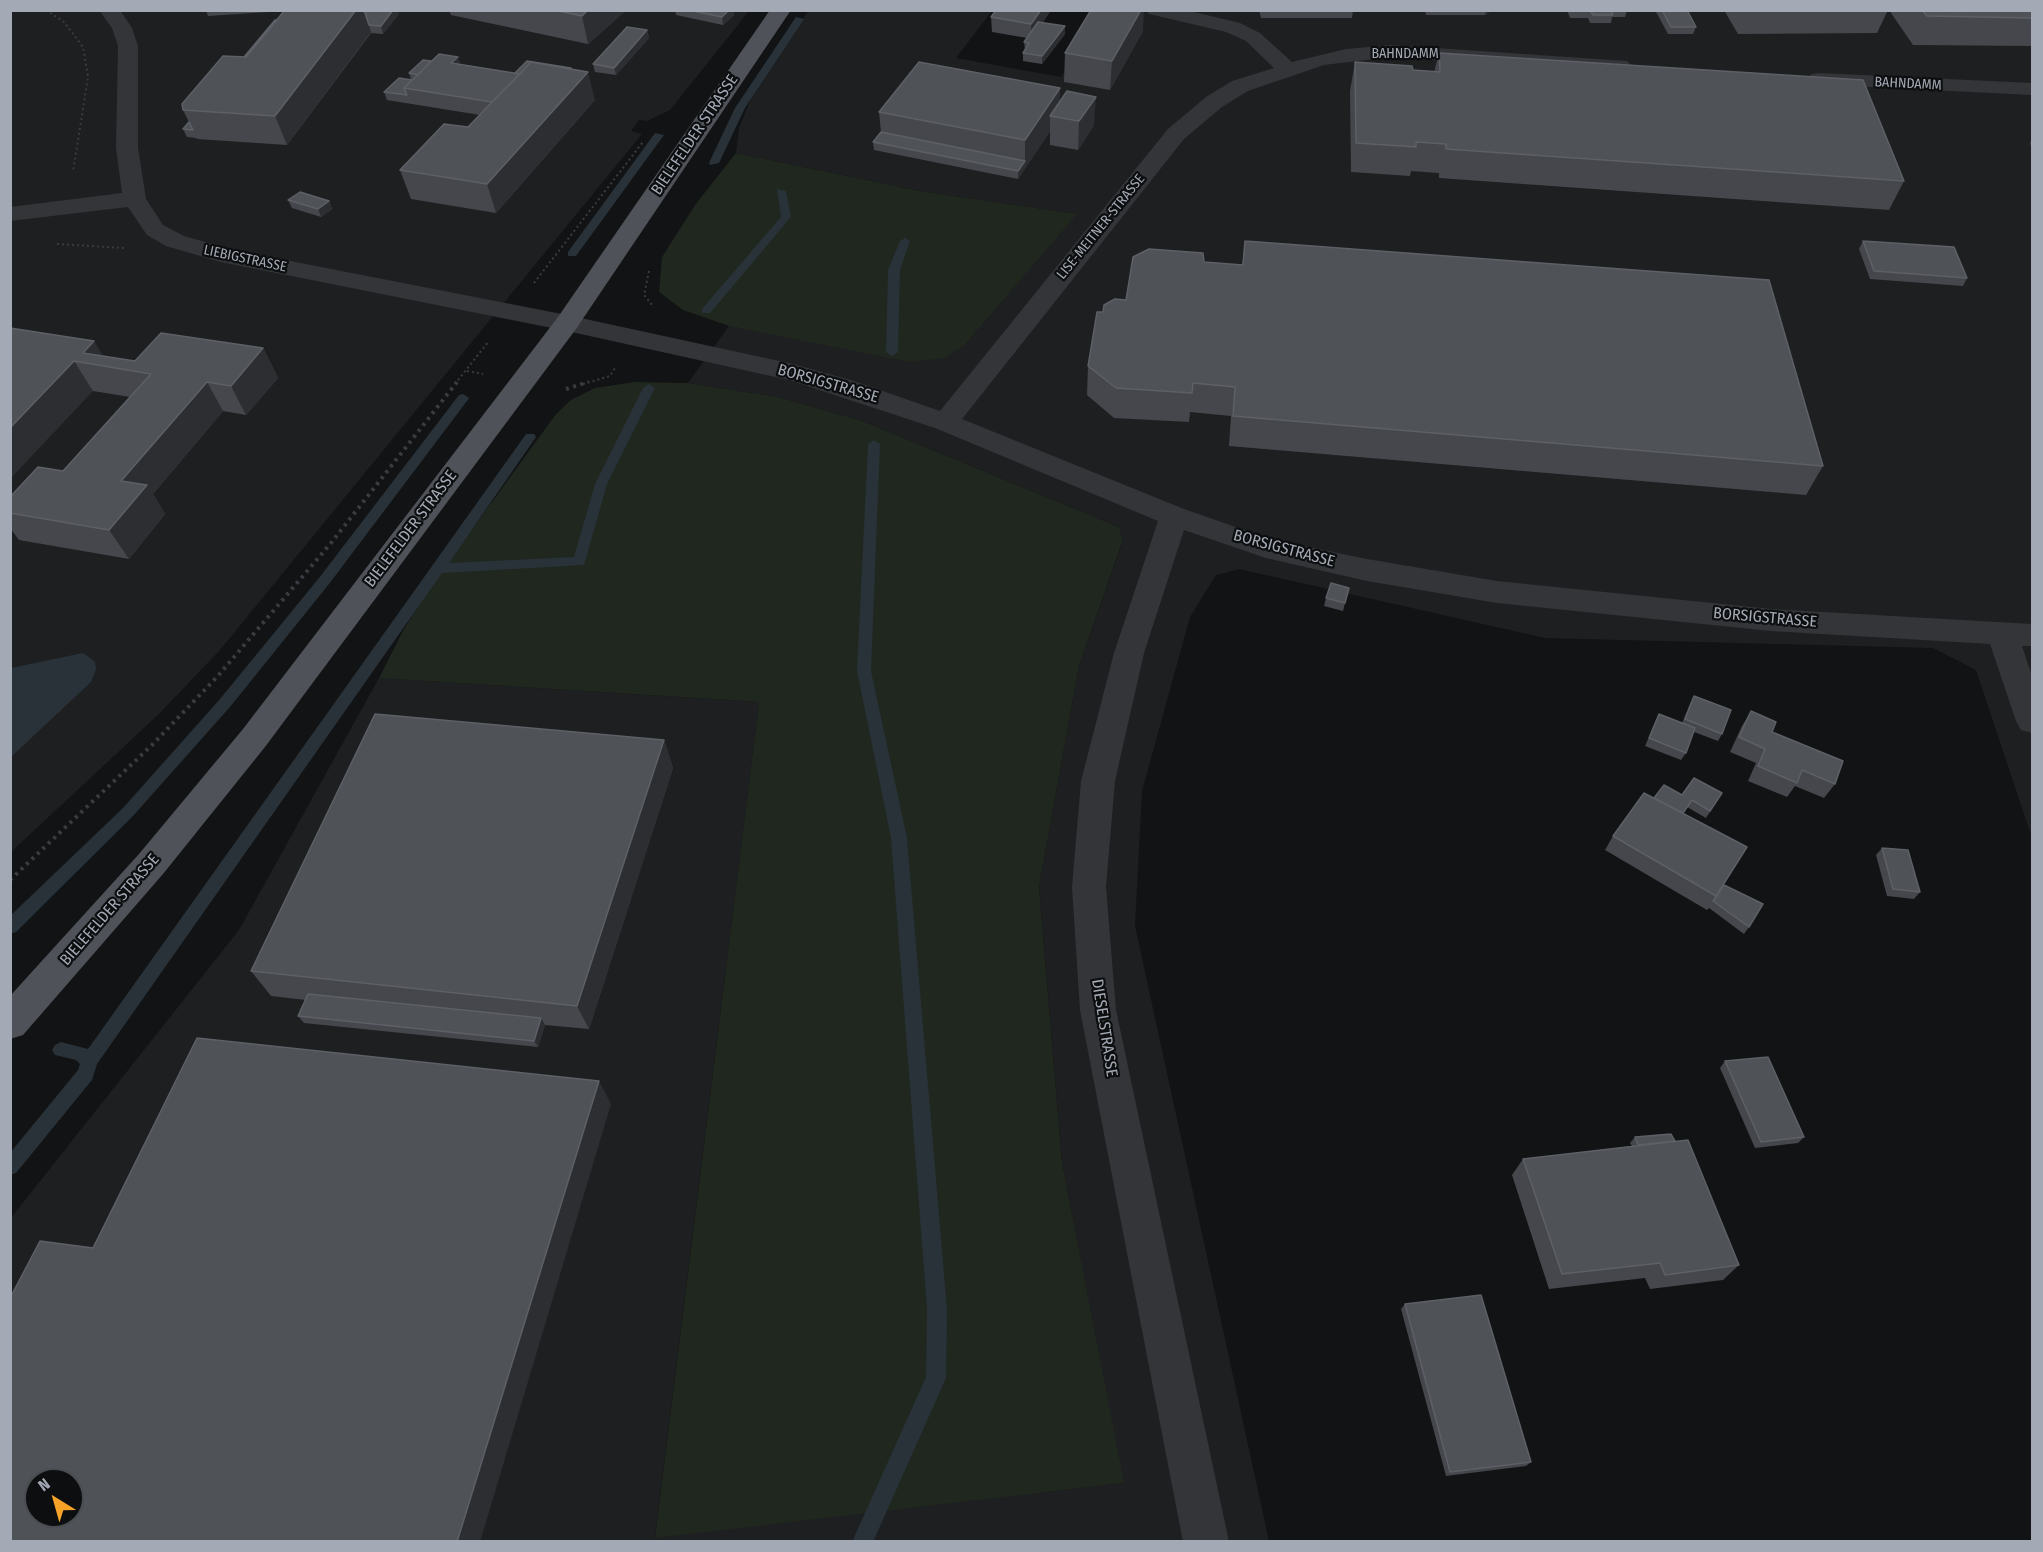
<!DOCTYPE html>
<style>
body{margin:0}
#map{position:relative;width:2043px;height:1552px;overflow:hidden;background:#121314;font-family:"Fira Sans Condensed",sans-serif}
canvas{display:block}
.frame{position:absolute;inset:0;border:12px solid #a4aab5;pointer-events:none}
.north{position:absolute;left:24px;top:1468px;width:60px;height:60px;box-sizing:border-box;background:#0d0e0f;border:2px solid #494c51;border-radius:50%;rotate:323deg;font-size:16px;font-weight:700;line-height:24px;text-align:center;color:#a4aab5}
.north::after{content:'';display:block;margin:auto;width:21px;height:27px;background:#f6a128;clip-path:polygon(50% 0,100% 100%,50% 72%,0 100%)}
</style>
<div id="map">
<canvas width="2043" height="1552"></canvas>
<div class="frame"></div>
<div class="north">N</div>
</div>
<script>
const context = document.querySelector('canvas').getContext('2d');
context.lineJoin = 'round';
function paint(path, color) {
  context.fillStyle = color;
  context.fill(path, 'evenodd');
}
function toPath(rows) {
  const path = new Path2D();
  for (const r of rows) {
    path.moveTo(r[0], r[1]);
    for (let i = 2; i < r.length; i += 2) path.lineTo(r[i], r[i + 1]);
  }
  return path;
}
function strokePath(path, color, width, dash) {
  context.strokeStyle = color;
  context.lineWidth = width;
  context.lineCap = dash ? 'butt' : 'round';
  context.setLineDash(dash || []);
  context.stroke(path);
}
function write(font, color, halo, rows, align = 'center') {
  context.font = font + ' "Fira Sans Condensed",sans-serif';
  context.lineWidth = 4.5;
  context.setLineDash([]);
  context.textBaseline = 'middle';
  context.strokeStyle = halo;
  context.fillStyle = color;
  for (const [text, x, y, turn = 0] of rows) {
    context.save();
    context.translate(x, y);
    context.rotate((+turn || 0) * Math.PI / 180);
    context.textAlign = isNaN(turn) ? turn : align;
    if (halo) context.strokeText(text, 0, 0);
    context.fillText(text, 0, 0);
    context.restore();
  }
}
const built = toPath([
 [1187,10,1198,13,1200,10,2032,11,2032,838,1976,670,1933,648,1545,638,1239,569,1216,575,1190,617,1142,791,1135,926,1269,1541,11,1541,10,1219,239,930,379,678,759,702,655,1537,1123,1483,1062,1162,1039,887,1079,666,1123,541,1119,527,860,420,778,397,688,383,729,326,778,335,945,358,963,347,1076,214,920,191,736,153,739,128,750,101,808,11,992,11,956,58,1061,77,1104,11],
 [36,1480,72,1480,72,1516,36,1516],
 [11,11,749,11,670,110,647,121,639,120,631,131,642,134,220,650,159,714,11,852]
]);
const green = toPath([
 [736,153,920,191,1077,214,963,347,945,358,910,362,729,326,683,310,659,292,662,257,695,205],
 [635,382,688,383,778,397,860,420,1119,527,1123,540,1079,666,1039,887,1062,1162,1124,1483,655,1538,759,702,379,678,404,629,433,583,556,414,571,400,595,388]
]);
const water = toPath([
 [83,653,95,662,96,669,91,682,11,757,11,668]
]);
const stream = toPath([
 [796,17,804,19,745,108,719,163,710,165,709,163,735,108,796,17],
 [655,133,664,135,576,256,568,256,568,252,655,133],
 [777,189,786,191,791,217,710,313,702,313,702,309,781,217,777,189],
 [905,238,910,241,900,270,898,352,892,356,886,352,888,270,900,241,905,238],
 [649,384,655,388,607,484,584,565,442,573,97,1064,92,1080,16,1173,10,1175,10,1153,78,1070,80,1064,76,1060,55,1055,52,1050,55,1045,61,1042,88,1049,526,434,534,434,536,437,449,563,574,557,595,484,643,388,649,384],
 [463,394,469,398,467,401,329,584,230,707,133,816,16,932,10,934,10,916,123,808,220,699,319,578,459,395,463,394],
 [874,440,880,444,871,671,907,838,947,1309,946,1378,873,1542,852,1542,926,1377,927,1309,891,838,857,671,868,444,874,440]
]);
const pathFar1 = toPath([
 [46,10,64,22,83,47,88,77,73,172],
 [57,244,124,248],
 [649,271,644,295,654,307],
 [534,283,643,142],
 [467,371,483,374],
 [455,384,489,341],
 [583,384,610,376,615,368]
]);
const path = toPath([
 [566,389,588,382],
 [10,880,152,745,217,677,331,543,457,382]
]);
const minor = toPath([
 [99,10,120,10,132,28,138,46,138,148,146,199,163,225,184,236,234,250,567,315,793,364,854,381,940,411,1168,129,1206,97,1232,81,1274,68,1246,41,1226,32,1149,14,1146,10,1186,10,1240,23,1260,33,1292,62,1346,49,1391,45,1627,61,1631,65,1627,69,1620,71,1391,57,1324,65,1248,91,1222,107,1184,139,962,419,1184,509,1270,539,1367,559,1497,581,1771,609,2032,624,2032,646,2022,646,2032,676,2032,733,2021,730,2016,721,1990,644,1771,631,1497,603,1367,581,1266,558,1184,530,1144,653,1115,781,1106,887,1116,1010,1229,1542,1183,1542,1080,1010,1072,887,1081,781,1114,653,1158,521,935,428,789,380,567,331,221,262,166,246,147,235,128,207,10,221,10,207,122,193,116,148,118,46,112,28,99,10],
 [1819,73,2032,83,2032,95,1811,84,1808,79,1811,74,1819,73]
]);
const major = toPath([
 [770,10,791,10,576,329,265,747,163,874,23,1035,10,1039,10,996,139,854,243,729,558,317,770,10]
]);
const wall = toPath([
 [206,10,399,10,398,12,399,14,383,34,371,33,287,145,197,139,196,138,187,137,183,129,189,122,183,110,244,57,284,11,208,16],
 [449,10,623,10,624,12,588,44,451,15],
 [675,10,733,10,734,15,723,25,676,15],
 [996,10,1051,10,1043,22,1065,34,1042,64,1023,61,1023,53,1025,50,1024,42,1027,38,992,32,991,17],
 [1259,10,1353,10,1352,18,1261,18],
 [1425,10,1492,10,1485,15,1426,15],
 [1567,10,1627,10,1625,17,1612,17,1611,23,1590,23,1588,18,1570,18],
 [1655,10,1687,10,1696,27,1693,34,1668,34],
 [1724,10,1888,10,1877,33,1738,34],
 [1889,10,2032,10,2032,46,1913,45],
 [647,30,649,38,616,75,595,72,593,64],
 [1143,31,1110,90,1064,82,1065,53],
 [1439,53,1904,181,1889,210,1439,178,1439,173,1411,171,1410,176,1351,172,1350,91,1355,62,1413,70,1434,72],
 [431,61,515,73,571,68,595,100,496,213,411,199,400,170,468,127,480,115,387,100,384,92,411,80,409,73],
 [1060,88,1059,102,1094,125,1078,150,1050,145,1050,131,1018,179,874,150,873,142,881,132,879,112],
 [2032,139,2032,149,2030,143],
 [288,200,329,201,332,209,321,217,292,208],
 [1245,241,1823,466,1806,495,1229,446,1231,416,1190,412,1189,422,1114,418,1087,395,1088,366,1103,312,1204,262,1242,265],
 [1863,241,1967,278,1963,286,1870,279,1859,249],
 [10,328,103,356,135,361,263,348,278,378,246,415,223,411,153,494,165,514,129,559,19,540,10,528,10,497,63,471,130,397,93,391],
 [1349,588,1343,611,1324,606,1326,598],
 [1694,696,1722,734,1718,741,1694,732,1686,753,1681,760,1645,746,1659,714,1682,723,1690,704],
 [1751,711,1772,732,1835,784,1824,798,1795,786,1787,797,1748,781,1756,763,1730,752,1742,726],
 [664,740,673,768,589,1029,545,1025,538,1047,304,1023,298,1016,306,1000,271,996,251,971],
 [1722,793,1706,818,1687,807,1683,813,1724,885,1749,927,1744,934,1709,908,1707,910,1605,850,1613,836,1654,798,1682,795],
 [1882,848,1920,892,1914,899,1887,896,1876,855],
 [1725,1061,1804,1137,1798,1143,1755,1148,1720,1068],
 [1635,1137,1675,1141,1739,1265,1723,1280,1650,1289,1645,1278,1549,1289,1512,1175,1523,1159,1632,1146,1630,1143],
 [1405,1304,1531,1462,1526,1466,1446,1476,1401,1309]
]);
const shadedWall = toPath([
 [356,10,364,10,371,32,287,145,275,116],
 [393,10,399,10,398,12,399,14,383,34,381,26],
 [588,10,623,10,624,12,588,44,582,16],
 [729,10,733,10,734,15,723,25,722,17],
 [1041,10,1051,10,1031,39,1031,24],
 [1141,10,1144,10,1143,31,1110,90,1112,61],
 [1486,10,1492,10,1485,15],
 [1065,26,1065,34,1042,64,1042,56],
 [647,30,649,38,616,75,614,68],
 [458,57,463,72,451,63],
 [588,72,595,100,496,213,487,184],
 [1060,88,1059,117,1050,116,1050,131,1018,179,1018,171,1025,161,1025,140],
 [1096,97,1094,125,1078,150,1079,121],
 [329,201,332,209,321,217,318,209],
 [94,341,110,367,83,353],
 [263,348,278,378,246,415,231,386],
 [74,361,93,391,10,479,10,428],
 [207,382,223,411,153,494,165,514,129,559,109,530,121,481],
 [664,740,673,768,589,1029,577,1006],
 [541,1018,545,1025,538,1047,534,1041],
 [599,1081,611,1104,480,1542,457,1542]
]);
const building = toPath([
 [285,10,356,10,275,116,183,110,182,104,223,56,246,57,285,10],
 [364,10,393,10,381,26,369,25,364,10],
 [554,10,588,10,582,16,554,10],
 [688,10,729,10,722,17,688,10],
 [996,10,1041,10,1031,24,991,17,996,10],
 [1091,10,1141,10,1112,61,1065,53,1091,10],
 [1590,10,1611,10,1613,15,1593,15,1590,10],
 [1662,10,1687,10,1696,27,1671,27,1662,10],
 [1922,10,2032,10,2032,18,1927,16,1922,10],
 [275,20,277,20,246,57,244,57,275,20],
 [1038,22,1065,26,1042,56,1023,53,1029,43,1024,42,1038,22],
 [627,27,647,30,614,68,593,64,627,27],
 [1439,53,1863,80,1904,181,1446,149,1446,144,1416,142,1416,147,1356,143,1355,62,1412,66,1413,70,1440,72,1439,53],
 [439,54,458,57,451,63,520,74,492,102,404,88,439,54],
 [423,60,431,61,418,75,409,73,423,60],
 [527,61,571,68,570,69,531,62,520,74,515,73,527,61],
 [531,62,588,72,487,184,400,170,444,124,468,127,531,62],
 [919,62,1060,88,1025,140,879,112,919,62],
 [399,78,412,80,404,88,407,95,384,92,399,78],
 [1067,91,1096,97,1079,121,1050,116,1067,91],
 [189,122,193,130,183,129,189,122],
 [881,132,1025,161,1018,171,873,142,881,132],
 [300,192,329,201,318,209,288,200,300,192],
 [1245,241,1769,280,1823,466,1233,416,1235,387,1193,383,1192,393,1116,388,1088,366,1097,312,1103,312,1104,305,1115,299,1126,300,1133,257,1149,249,1203,253,1204,262,1243,265,1245,241],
 [1863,241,1954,247,1967,278,1874,271,1863,241],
 [10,328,94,341,83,353,135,361,161,333,263,348,231,386,207,382,121,481,147,485,109,530,10,513,10,497,38,467,63,471,151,374,74,361,10,428,10,328],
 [1331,583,1349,588,1345,603,1326,598,1331,583],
 [1694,696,1731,710,1722,734,1685,719,1694,696],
 [1751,711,1776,722,1772,732,1843,761,1835,784,1802,770,1797,783,1758,766,1765,749,1739,737,1751,711],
 [375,714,664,740,577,1006,251,971,375,714],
 [1659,714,1695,728,1686,753,1649,738,1659,714],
 [1694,778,1722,793,1710,811,1692,800,1683,813,1654,798,1664,785,1682,795,1694,778],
 [1644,793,1747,847,1716,896,1613,836,1644,793],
 [1882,848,1908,850,1920,892,1893,889,1882,848],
 [1724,885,1763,904,1749,927,1713,901,1724,885],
 [308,994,541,1018,534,1041,298,1016,308,994],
 [197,1038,599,1081,457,1542,10,1542,10,1298,40,1241,93,1248,197,1038],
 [36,1480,72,1480,72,1516,36,1516,36,1480],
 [1768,1057,1804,1137,1761,1142,1725,1061,1768,1057],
 [1671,1134,1675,1141,1638,1145,1635,1137,1671,1134],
 [1688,1140,1739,1265,1665,1275,1660,1263,1562,1274,1523,1159,1688,1140],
 [1481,1295,1531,1462,1450,1472,1405,1304,1481,1295]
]);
const farStreetnames = [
 ["BAHNDAMM",1405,54],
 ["BAHNDAMM",1908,84,3],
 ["LISE-MEITNER-STRASSE",1101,227,-51],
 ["LIEBIGSTRASSE",245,259,12]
];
const streetNames = [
 ["BIELEFELDER STRASSE",695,135,-56],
 ["BORSIGSTRASSE",828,384,16],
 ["BIELEFELDER STRASSE",411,529,-53],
 ["BORSIGSTRASSE",1284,549,15],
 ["BORSIGSTRASSE",1765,618,5],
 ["BIELEFELDER STRASSE",110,910,-49],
 ["DIESELSTRASSE",1104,1028,81]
];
paint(built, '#1e1f21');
paint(green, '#1f271f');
paint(water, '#293238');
paint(stream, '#293238');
strokePath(pathFar1, '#393c40', 2, [2, 3]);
strokePath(path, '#393c40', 4, [3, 4.5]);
paint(minor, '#333539');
paint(major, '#4f5258');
paint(wall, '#45474c');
paint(shadedWall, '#2c2e31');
paint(building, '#4f5257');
strokePath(building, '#5d6066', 1.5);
write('14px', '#a4aab5', '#0d0e0f', farStreetnames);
write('16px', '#a4aab5', '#0d0e0f', streetNames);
</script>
